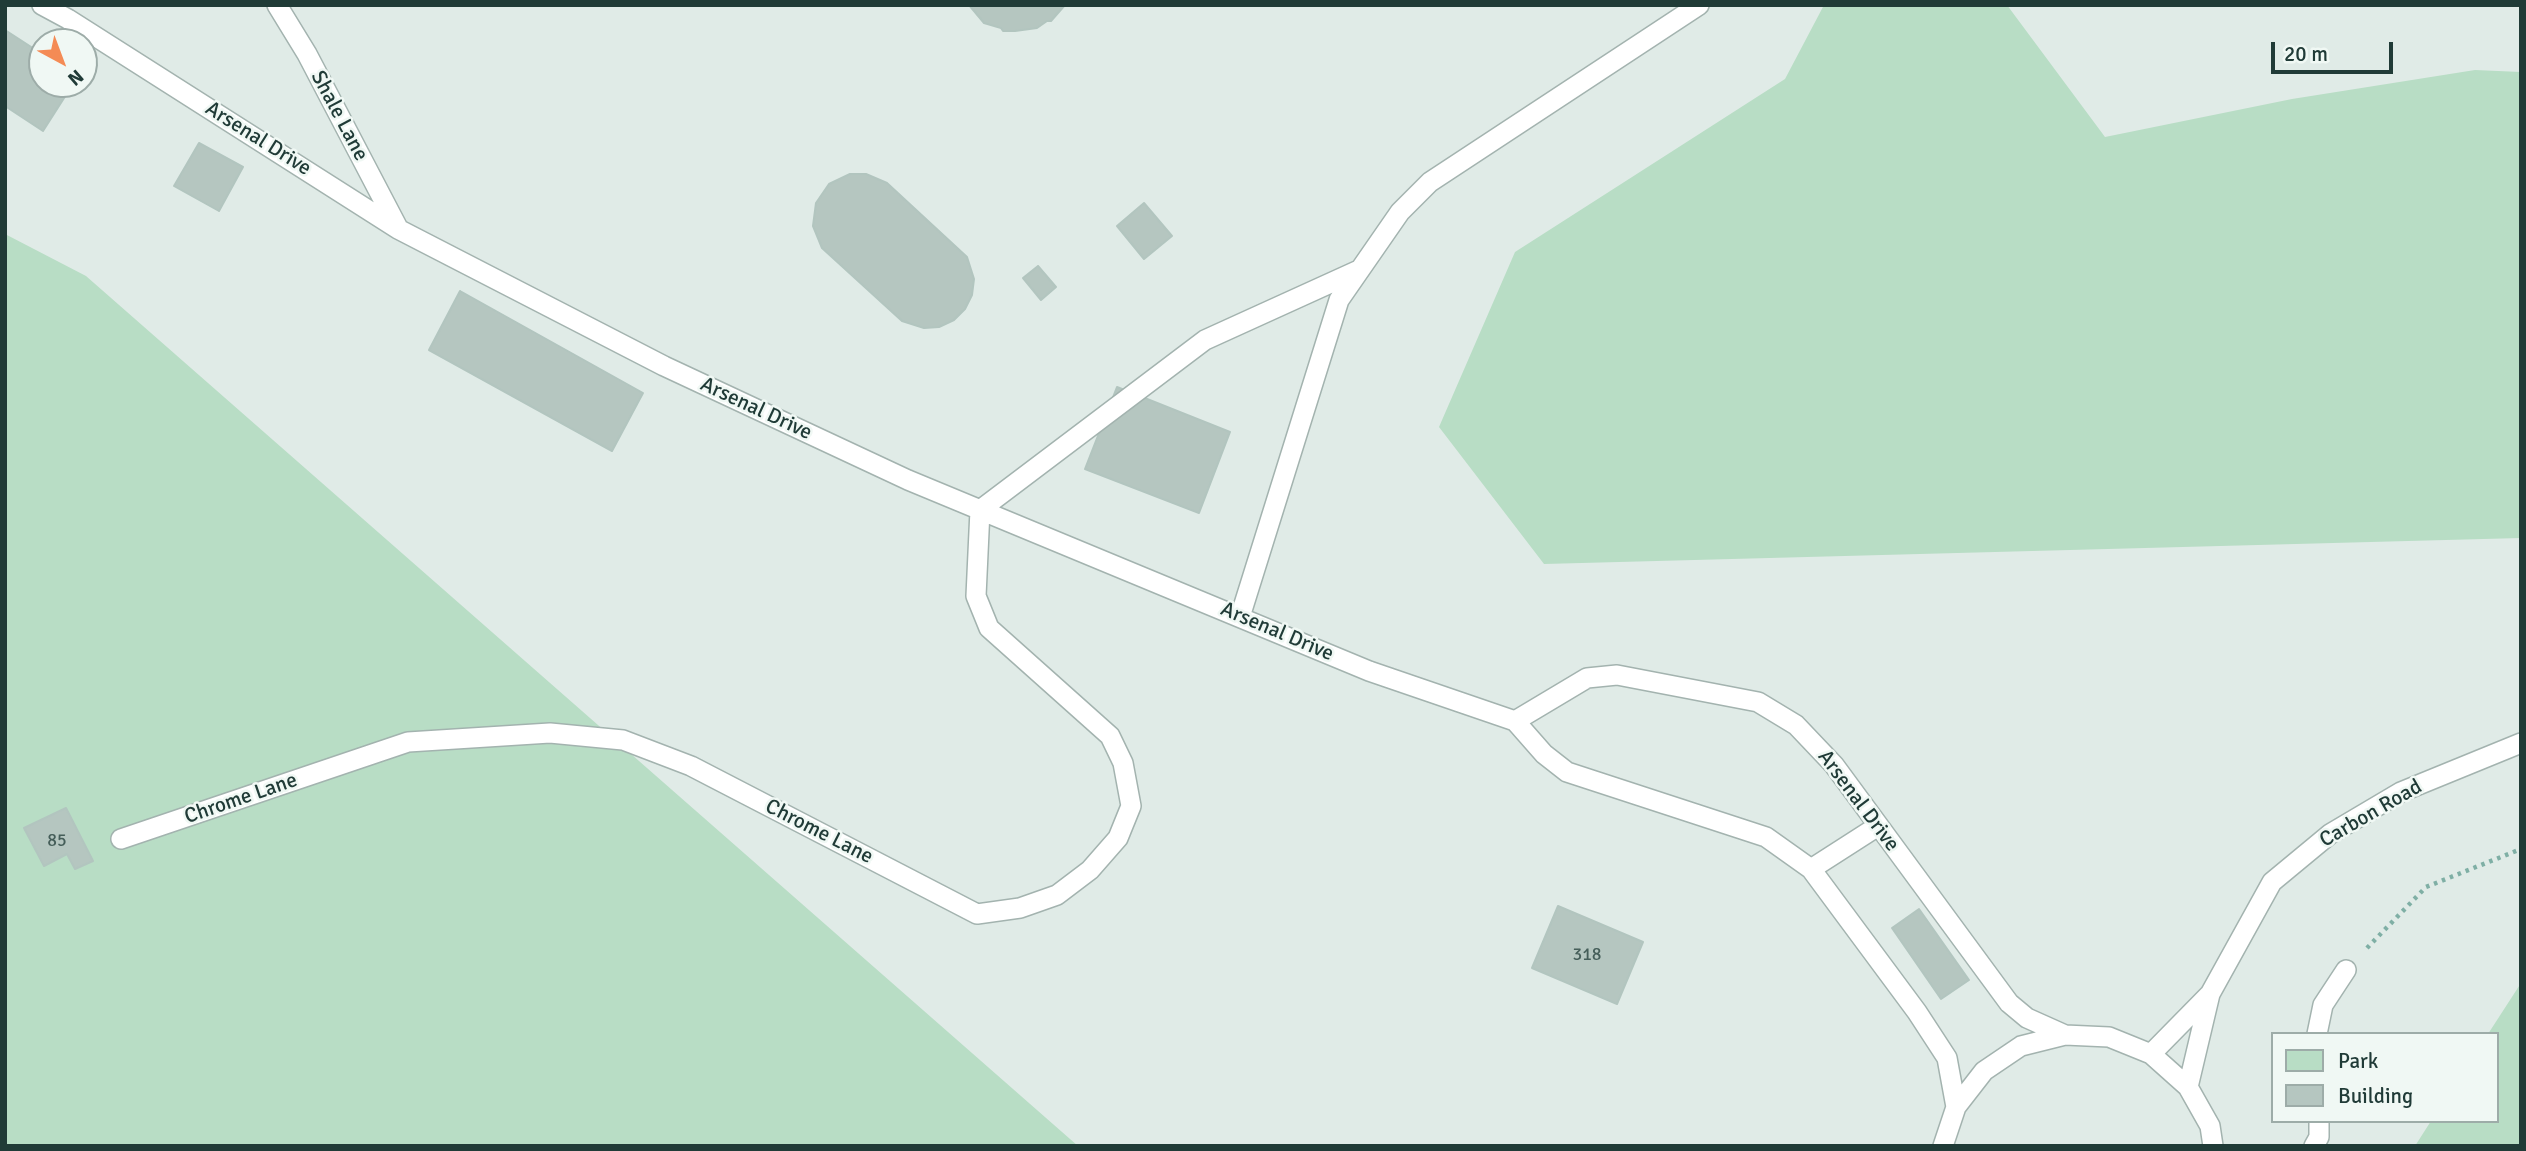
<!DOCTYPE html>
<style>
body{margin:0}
#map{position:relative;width:2526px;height:1151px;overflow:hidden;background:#e0ebe7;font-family:Signika,sans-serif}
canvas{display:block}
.frame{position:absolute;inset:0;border:7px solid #203b37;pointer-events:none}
.legend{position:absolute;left:2271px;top:1032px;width:228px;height:91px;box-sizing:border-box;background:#f0f8f4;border:2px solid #9daca8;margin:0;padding:9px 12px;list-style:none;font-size:21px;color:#203b37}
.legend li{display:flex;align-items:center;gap:14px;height:35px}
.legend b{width:35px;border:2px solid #9daca8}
.north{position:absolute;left:28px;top:28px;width:70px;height:70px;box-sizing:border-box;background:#f0f8f4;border:2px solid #9daca8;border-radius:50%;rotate:139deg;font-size:19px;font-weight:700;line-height:28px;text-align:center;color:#203b37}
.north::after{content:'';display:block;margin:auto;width:24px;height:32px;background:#f48b55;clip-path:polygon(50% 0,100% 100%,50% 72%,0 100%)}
.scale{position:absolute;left:2271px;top:42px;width:122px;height:32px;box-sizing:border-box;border:4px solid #203b37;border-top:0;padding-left:9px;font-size:21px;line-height:24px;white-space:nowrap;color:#203b37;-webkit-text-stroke:5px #f0f8f4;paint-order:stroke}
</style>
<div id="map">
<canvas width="2526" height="1151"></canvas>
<div class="frame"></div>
<ul class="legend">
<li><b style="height:19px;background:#b8ddc5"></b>Park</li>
<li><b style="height:19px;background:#b5c6c0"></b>Building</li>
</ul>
<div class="north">N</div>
<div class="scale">20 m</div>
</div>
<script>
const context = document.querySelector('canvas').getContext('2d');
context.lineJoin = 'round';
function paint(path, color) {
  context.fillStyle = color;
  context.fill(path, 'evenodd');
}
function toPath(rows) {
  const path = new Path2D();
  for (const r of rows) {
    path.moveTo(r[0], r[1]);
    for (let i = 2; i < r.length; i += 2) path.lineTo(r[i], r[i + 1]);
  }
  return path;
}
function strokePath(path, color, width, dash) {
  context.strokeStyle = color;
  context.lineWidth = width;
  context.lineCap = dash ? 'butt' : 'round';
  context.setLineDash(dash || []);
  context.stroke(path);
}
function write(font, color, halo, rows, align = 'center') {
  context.font = font + ' Signika,sans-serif';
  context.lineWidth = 5;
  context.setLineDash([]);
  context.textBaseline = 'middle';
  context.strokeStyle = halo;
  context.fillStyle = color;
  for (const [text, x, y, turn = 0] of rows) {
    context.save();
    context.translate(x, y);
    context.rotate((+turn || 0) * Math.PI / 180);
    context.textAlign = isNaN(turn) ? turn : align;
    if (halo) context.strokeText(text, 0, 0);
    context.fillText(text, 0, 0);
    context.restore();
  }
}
const green = toPath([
 [1824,5,2007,5,2105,137,2292,99,2475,70,2521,72,2521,538,1544,564,1439,427,1515,252,1785,79],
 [5,234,86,276,1078,1146,5,1146],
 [2521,983,2521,1146,2415,1146,2431,1121,2496,1121,2496,1034,2488,1034]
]);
const building = toPath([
 [969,5,1065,5,1051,21,1047,21,1037,28,1015,31,1003,31,1001,28,984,23,969,5],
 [5,30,42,54,42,84,73,84,43,131,5,106,5,30],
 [199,143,243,167,219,211,174,186,199,143],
 [850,174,866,174,887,183,967,257,974,279,972,295,965,309,954,320,939,327,924,328,902,321,822,248,813,226,816,203,829,184,850,174],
 [1144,203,1172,236,1144,259,1117,226,1144,203],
 [1038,266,1056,287,1041,300,1023,278,1038,266],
 [460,291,643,393,612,451,429,350,460,291],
 [1117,387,1230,432,1199,513,1085,469,1117,387],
 [66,808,93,861,75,869,67,854,44,866,24,828,66,808],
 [1558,906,1643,942,1617,1004,1532,968,1558,906],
 [1919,909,1969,980,1941,999,1892,928,1919,909]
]);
const path = toPath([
 [2367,948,2426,887,2521,849]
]);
const service = toPath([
 [42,5,68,19,398,229,664,366,908,480,1369,671,1515,721,1587,678,1617,675,1758,702,1796,725,1834,765,2009,1003,2027,1018,2065,1035],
 [277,5,307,54,398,228],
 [1240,617,1339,300,1400,212,1430,182,1699,5],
 [1515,721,1544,754,1567,772,1766,837,1811,869,1917,1012,1947,1058,1956,1107],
 [121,839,408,742,550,733,623,740,691,766,977,914,1020,908,1057,895,1090,870,1118,838,1131,806,1123,763,1110,736,989,628,976,596,980,510,1205,340,1359,270],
 [1811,869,1878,826],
 [2317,1034,2323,1005,2346,970],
 [2151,1054,2209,995],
 [2188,1087,2210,994,2272,882,2330,834,2401,792,2521,743],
 [1943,1146,1956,1107,1984,1071,2021,1046,2065,1035,2109,1037,2151,1054,2188,1087,2210,1126,2213,1146],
 [2314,1146,2319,1137,2319,1121]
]);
const numberNames = [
 ["85",57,841],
 ["318",1587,955]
];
const streetNames = [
 ["Shale Lane",339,116,62],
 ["Arsenal Drive",258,139,32],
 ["Arsenal Drive",756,409,25],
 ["Arsenal Drive",1277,632,23],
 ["Chrome Lane",241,799,-19],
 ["Arsenal Drive",1858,801,53],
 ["Carbon Road",2371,814,-30],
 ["Chrome Lane",819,832,27]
];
paint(green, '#b8ddc5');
paint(building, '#b5c6c0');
strokePath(building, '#b2c5bf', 2);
strokePath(service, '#a3b3af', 22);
strokePath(path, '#7fafa5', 4.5, [3.5, 5]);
strokePath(service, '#fff', 19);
write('18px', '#455e59', null, numberNames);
write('21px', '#203b37', '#f0f8f4', streetNames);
</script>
